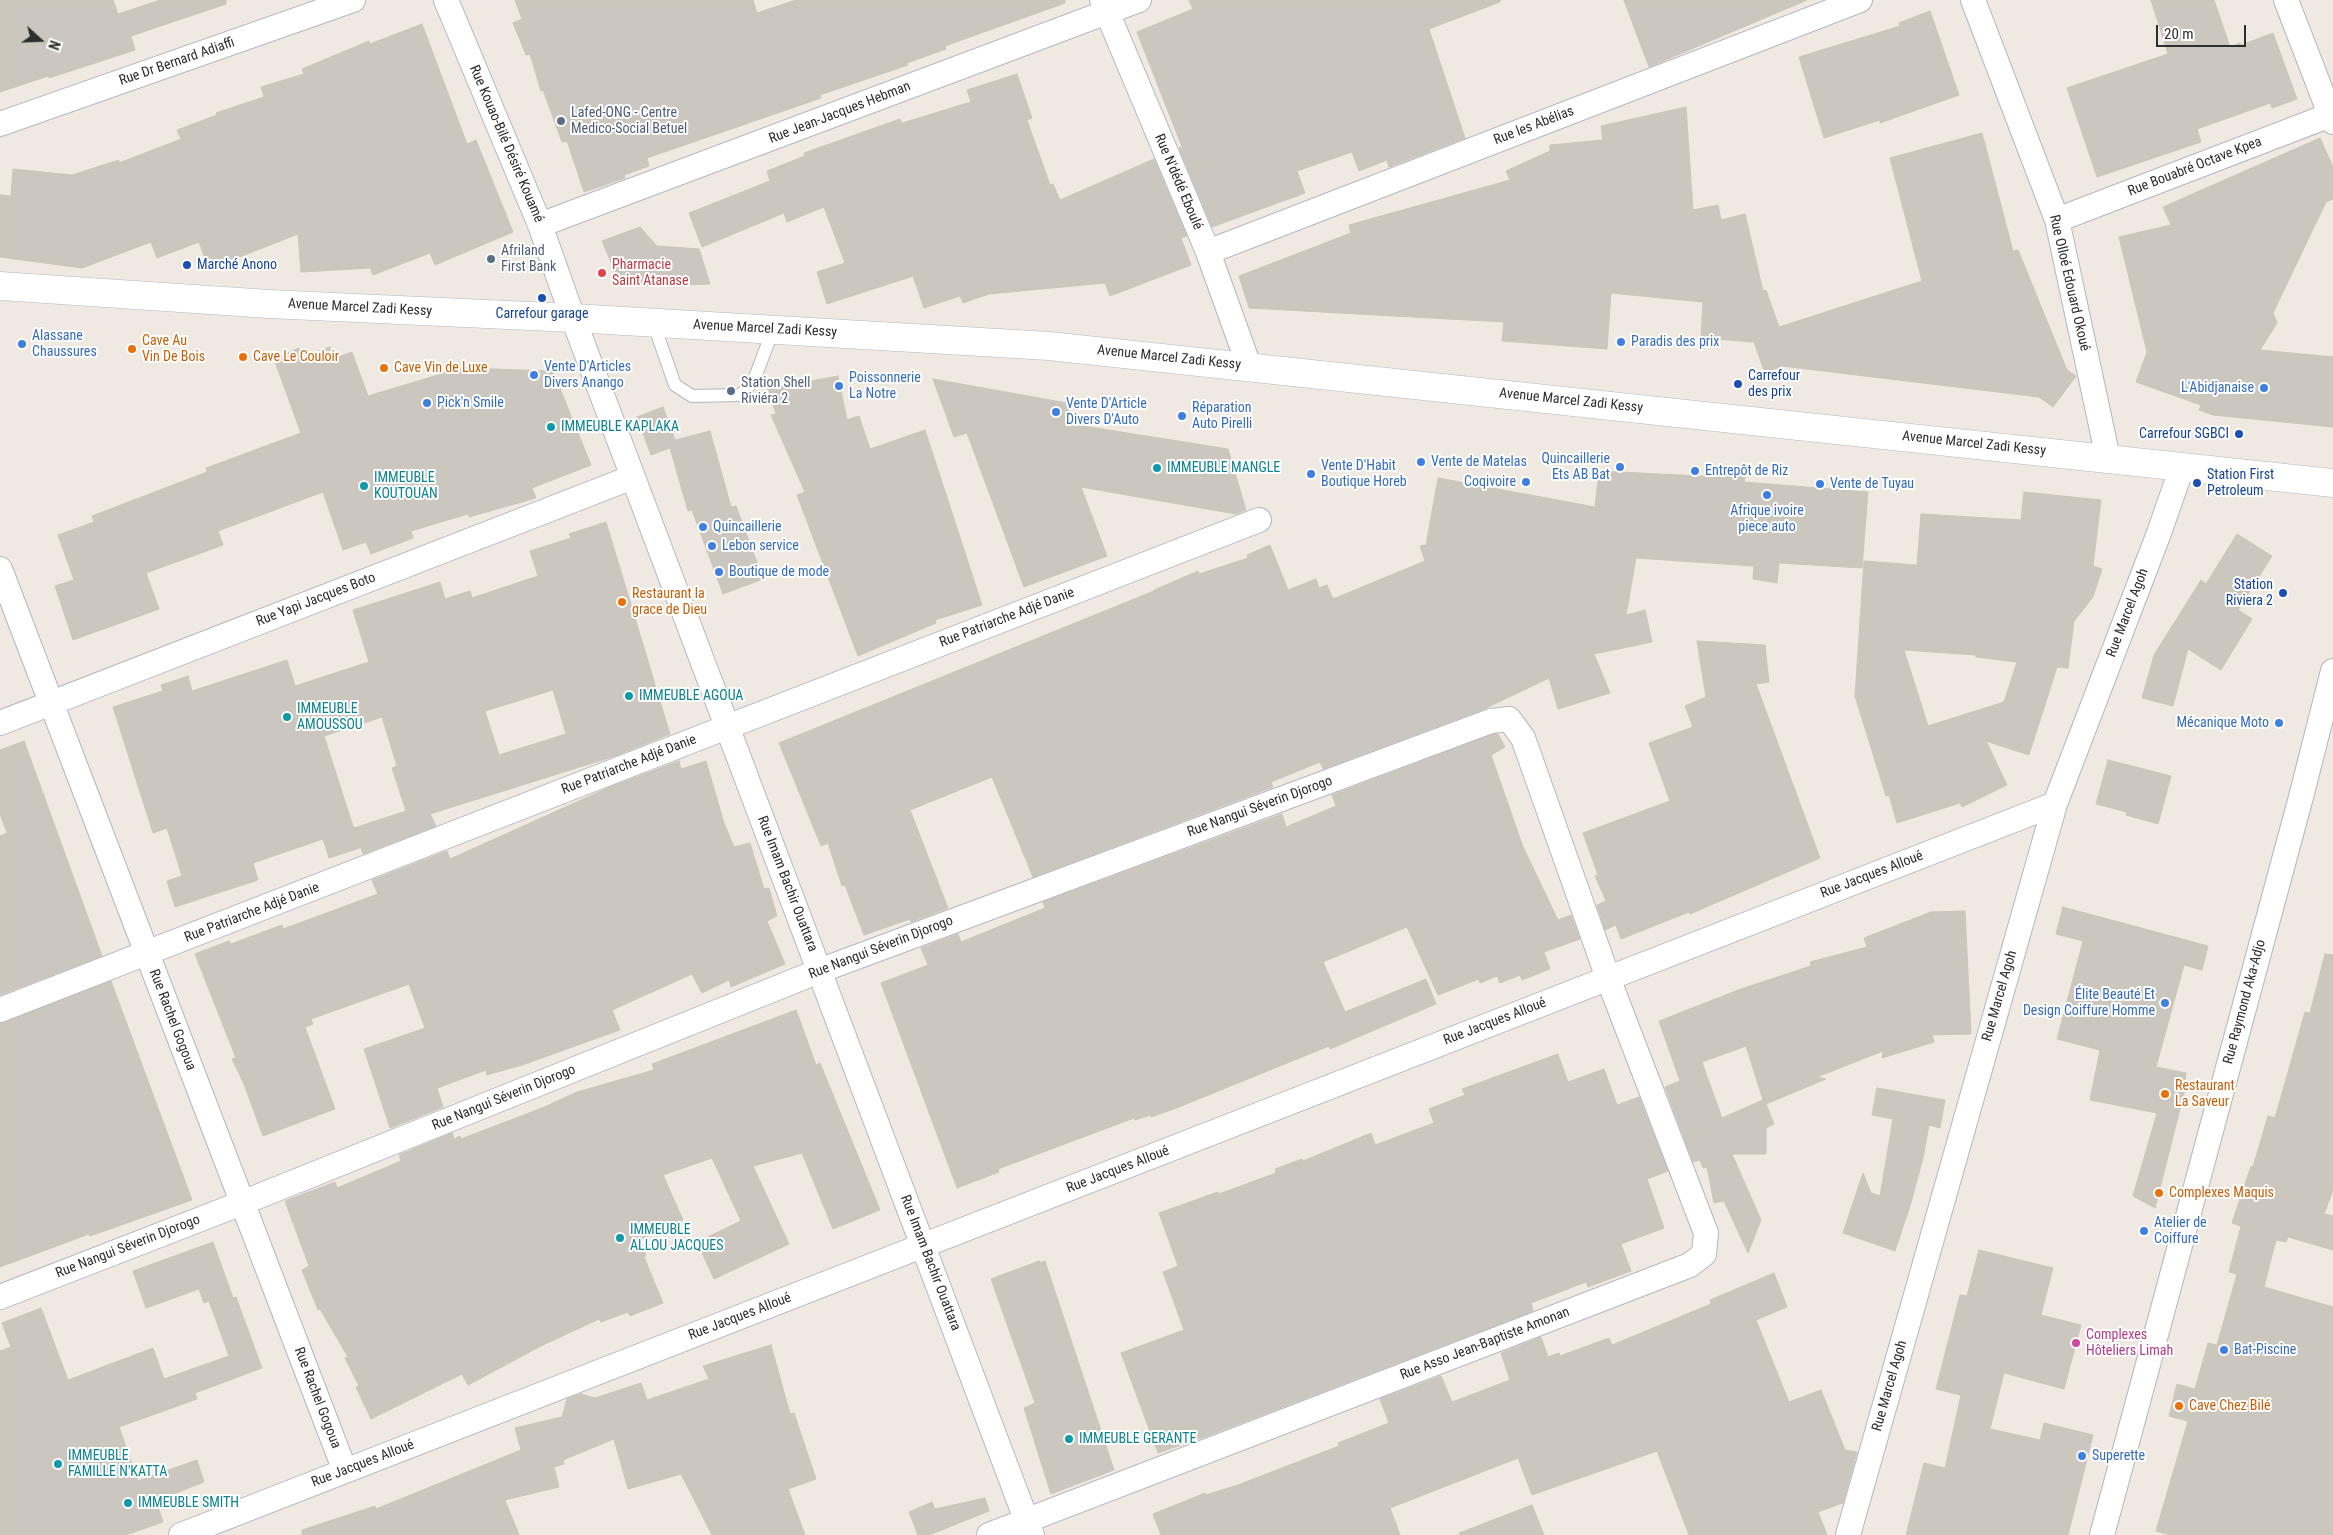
<!DOCTYPE html>
<meta charset="utf-8">
<style>
body{margin:0}
#map{position:relative;width:2333px;height:1535px;overflow:hidden;background:#efe9e1;font-family:"Roboto Condensed",sans-serif}
canvas{display:block}
.north{position:absolute;left:15px;top:15px;width:50px;height:50px;-webkit-text-stroke:4px #fff;paint-order:stroke;rotate:110deg;font-size:14px;font-weight:700;line-height:20px;text-align:center;color:#2e2e2e}
.north::after{content:'';display:block;margin:auto;width:18px;height:22px;background:#2e2e2e;clip-path:polygon(50% 0,100% 100%,50% 72%,0 100%)}
.scale{position:absolute;left:2156px;top:25px;width:90px;height:22px;box-sizing:border-box;border:2px solid #2e2e2e;border-top:0;padding-left:6px;font-size:15px;line-height:18px;white-space:nowrap;color:#2e2e2e;-webkit-text-stroke:4px #fff;paint-order:stroke}
</style>
<div id="map">
<canvas width="2333" height="1535"></canvas>
<div class="north">N</div>
<div class="scale">20 m</div>
</div>
<script>
const context = document.querySelector('canvas').getContext('2d');
context.lineJoin = 'round';
function paint(path, color) {
  context.fillStyle = color;
  context.fill(path, 'evenodd');
}
function toPath(rows) {
  const path = new Path2D();
  for (const r of rows) {
    path.moveTo(r[0], r[1]);
    for (let i = 2; i < r.length; i += 2) path.lineTo(r[i], r[i + 1]);
  }
  return path;
}
function strokePath(path, color, width, dash) {
  context.strokeStyle = color;
  context.lineWidth = width;
  context.lineCap = dash ? 'butt' : 'round';
  context.setLineDash(dash || []);
  context.stroke(path);
}
function write(font, color, halo, rows, align = 'center') {
  context.font = font + ' "Roboto Condensed",sans-serif';
  context.lineWidth = 4;
  context.setLineDash([]);
  context.textBaseline = 'middle';
  context.strokeStyle = halo;
  context.fillStyle = color;
  for (const [text, x, y, turn = 0] of rows) {
    context.save();
    context.translate(x, y);
    context.rotate((+turn || 0) * Math.PI / 180);
    context.textAlign = isNaN(turn) ? turn : align;
    if (halo) context.strokeText(text, 0, 0);
    context.fillText(text, 0, 0);
    context.restore();
  }
}
const building = toPath([
 [0,0,113,0,118,14,160,0,226,0,226,4,131,36,135,50,49,78,48,76,0,92,0,0],
 [515,0,753,0,757,13,796,0,1065,0,1065,3,945,46,946,49,907,63,908,65,820,95,821,98,647,158,649,166,624,175,625,178,584,192,567,141,562,142,543,90,541,91,530,54,526,55,513,23,522,19,515,0],
 [1189,0,1500,0,1500,2,1429,29,1465,138,1389,167,1387,160,1359,171,1352,152,1297,171,1305,193,1212,227,1179,148,1182,147,1137,32,1193,9,1189,0],
 [1624,0,1807,0,1649,67,1624,0],
 [2151,0,2214,0,2230,47,2240,43,2241,45,2273,33,2297,99,2272,108,2270,103,2197,129,2201,142,2097,177,2067,88,2168,54,2151,0],
 [1930,11,1959,95,1880,123,1880,120,1824,138,1799,57,1900,26,1899,23,1930,11],
 [422,24,467,144,476,140,513,232,435,265,430,253,373,275,370,268,301,272,298,234,209,269,199,242,157,258,151,242,82,268,0,257,0,195,11,196,13,169,72,175,119,160,119,163,181,139,177,130,217,115,216,113,264,97,261,87,304,74,302,69,369,41,370,44,422,24],
 [1017,74,1032,118,1027,120,1050,185,1053,184,1060,200,1154,159,1187,236,1181,238,1191,265,1110,296,1105,283,989,294,963,303,960,296,924,308,913,276,827,304,817,272,845,263,824,207,787,222,784,213,702,247,689,213,770,181,767,171,805,156,804,153,900,119,902,123,971,102,967,90,1017,74],
 [1686,107,1693,210,1718,205,1721,220,1745,214,1763,291,1766,290,1779,327,1922,281,1890,158,1982,133,2013,251,2018,250,2067,370,2076,376,2053,407,2039,397,1782,366,1765,373,1754,342,1701,338,1703,302,1611,293,1607,349,1502,341,1504,322,1249,308,1239,276,1351,233,1349,225,1510,180,1506,171,1550,151,1550,145,1603,140,1601,126,1686,107],
 [2320,138,2333,167,2333,199,2326,202,2273,313,2277,323,2260,350,2333,357,2333,427,2213,415,2199,410,2201,405,2136,382,2147,352,2119,237,2171,225,2163,207,2320,138],
 [640,227,657,246,699,249,710,284,647,286,618,278,602,241,640,227],
 [330,347,334,358,352,352,368,396,461,368,553,371,591,465,532,488,536,498,469,517,468,514,411,531,413,538,371,554,366,542,343,550,323,492,218,531,223,545,146,573,159,609,73,640,55,586,74,580,58,535,94,522,92,516,207,472,206,468,301,433,274,359,299,348,302,357,330,347],
 [838,376,847,420,859,416,870,449,925,430,982,605,935,620,936,623,858,656,797,495,805,492,771,415,776,414,768,389,838,376],
 [933,379,1067,403,1071,424,1228,449,1246,510,1236,514,1081,487,1107,556,1024,587,967,433,954,437,933,379],
 [663,407,675,440,710,431,731,507,736,506,763,579,723,594,692,510,688,511,670,448,651,455,637,417,663,407],
 [1599,471,1719,477,1719,474,1745,476,1744,482,1868,492,1862,568,1779,563,1777,583,1753,579,1754,566,1636,558,1626,615,1645,610,1652,642,1594,654,1610,693,1558,709,1549,678,1484,709,1323,769,1320,762,1271,782,1273,787,1033,877,992,777,910,810,948,908,911,922,910,919,864,935,845,885,842,886,828,843,821,846,779,743,1154,591,1154,590,1198,571,1199,574,1248,558,1247,555,1270,545,1288,590,1316,579,1319,588,1327,585,1333,599,1425,561,1420,546,1426,545,1438,478,1595,507,1599,471],
 [2024,492,2101,500,2093,566,2102,569,2093,597,2074,621,2068,668,2057,667,2029,755,1986,741,2007,785,1962,807,1960,803,1897,823,1889,795,1886,796,1855,696,1864,561,1917,565,1921,514,2021,520,2024,492],
 [1904,650,1976,655,1976,657,2017,662,2004,702,1928,726,1904,650],
 [606,522,670,734,615,756,430,814,436,826,363,854,354,828,406,811,392,768,397,766,382,717,324,736,360,848,329,858,323,839,253,863,258,880,175,907,167,881,182,876,167,828,153,833,113,707,163,691,161,685,188,676,192,691,287,660,295,686,369,662,353,610,440,582,445,599,470,591,472,598,538,576,530,551,571,538,569,534,606,522],
 [553,690,566,734,499,755,485,711,553,690],
 [2237,534,2272,556,2238,610,2252,619,2221,670,2188,649,2173,706,2142,698,2154,655,2201,580,2206,584,2237,534],
 [1697,641,1765,645,1769,682,1756,684,1820,858,1690,914,1689,912,1621,939,1616,925,1605,930,1597,905,1606,901,1595,876,1598,875,1583,833,1670,801,1649,743,1693,727,1685,706,1706,697,1697,641],
 [1494,734,1498,734,1505,747,1491,755,1523,847,1558,920,1571,915,1580,939,1544,952,1550,969,1522,980,1520,975,1500,983,1497,976,1480,983,1479,979,1438,995,1407,927,1323,962,1345,1012,1426,979,1436,1004,1330,1049,1329,1046,1179,1107,1151,1117,1151,1115,1135,1120,1134,1118,998,1169,999,1172,957,1188,881,983,928,965,921,948,958,934,961,942,1045,908,1043,902,1282,814,1286,827,1336,806,1332,795,1494,734],
 [24,741,102,956,0,995,0,836,7,833,0,814,0,750,24,741],
 [2108,760,2171,776,2158,824,2126,815,2127,812,2096,804,2108,760],
 [679,761,681,769,706,761,724,823,734,847,750,843,764,889,769,888,777,916,767,921,785,964,731,987,729,980,702,993,692,974,612,1010,620,1030,522,1065,487,1075,486,1070,437,1088,443,1107,390,1128,364,1049,425,1028,409,984,311,1019,313,1024,305,1027,335,1109,263,1136,244,1084,232,1059,236,1058,195,954,229,941,231,944,282,925,283,929,378,894,372,880,447,851,450,859,610,787,679,761],
 [2063,907,2208,946,2202,970,2184,965,2156,1067,2186,1073,2185,1080,2187,1081,2155,1208,2133,1196,2157,1113,2090,1100,2100,1050,2057,1039,2083,941,2056,934,2063,907],
 [1965,911,1971,1034,1932,1035,1934,1042,1882,1058,1883,1051,1817,1077,1826,1079,1766,1104,1774,1124,1766,1128,1766,1154,1732,1154,1761,1220,1748,1253,1724,1201,1714,1203,1707,1167,1703,1168,1700,1160,1693,1162,1665,1087,1680,1081,1659,1021,1741,989,1811,966,1810,962,1867,947,1864,938,1931,912,1965,911],
 [1746,1046,1763,1100,1722,1118,1702,1062,1746,1046],
 [2325,954,2333,955,2333,1190,2324,1214,2333,1216,2333,1250,2288,1237,2286,1242,2276,1240,2264,1287,2333,1307,2333,1535,2170,1535,2156,1531,2188,1421,2169,1416,2177,1384,2195,1389,2208,1343,2217,1345,2237,1274,2229,1272,2241,1226,2232,1223,2251,1166,2253,1167,2268,1116,2275,1118,2305,1012,2310,1013,2325,954],
 [111,981,192,1200,90,1236,89,1234,0,1267,0,1023,111,981],
 [796,1010,816,1065,820,1063,880,1210,833,1229,802,1153,753,1166,789,1244,714,1279,697,1242,741,1221,712,1158,663,1175,683,1220,640,1240,646,1256,644,1257,663,1303,630,1316,628,1312,601,1322,599,1319,541,1346,468,1385,462,1374,371,1419,356,1387,359,1386,345,1358,348,1357,320,1309,318,1310,302,1270,309,1266,285,1201,335,1182,337,1188,401,1161,399,1155,452,1133,454,1139,460,1136,461,1139,542,1108,577,1092,654,1070,652,1064,796,1010],
 [1558,1054,1568,1082,1604,1069,1617,1105,1639,1097,1668,1171,1647,1179,1664,1228,1621,1244,1631,1271,1588,1287,1586,1282,1531,1303,1533,1311,1207,1436,1158,1453,1121,1353,1184,1330,1163,1272,1178,1266,1159,1213,1218,1192,1219,1194,1276,1173,1275,1169,1302,1159,1303,1161,1371,1133,1375,1145,1434,1123,1429,1109,1465,1095,1462,1089,1558,1054],
 [1877,1088,1945,1100,1940,1128,1929,1125,1923,1158,1910,1206,1895,1251,1843,1233,1863,1173,1871,1193,1880,1196,1893,1119,1872,1115,1877,1088],
 [213,1242,233,1298,236,1297,262,1368,195,1393,197,1399,119,1427,138,1481,197,1460,204,1482,156,1501,163,1522,126,1535,0,1535,0,1351,11,1347,2,1323,41,1308,68,1380,153,1348,164,1379,229,1356,209,1301,204,1303,199,1289,146,1308,133,1271,213,1242],
 [1979,1250,2053,1268,2041,1315,2081,1325,2064,1389,2004,1373,1990,1429,2040,1440,2044,1423,2093,1435,2068,1535,1906,1535,1924,1463,1945,1468,1961,1395,1936,1389,1960,1295,1967,1296,1979,1250],
 [1039,1261,1040,1263,1045,1261,1114,1470,1051,1494,1024,1408,1035,1403,991,1279,1039,1261],
 [1774,1273,1787,1307,1756,1320,1789,1402,1821,1390,1845,1450,1857,1452,1843,1503,1818,1512,1827,1535,1689,1535,1657,1451,1532,1495,1518,1458,1390,1508,1400,1535,1161,1535,1153,1514,1205,1493,1206,1495,1238,1485,1339,1446,1338,1443,1389,1423,1380,1399,1441,1376,1452,1402,1510,1380,1501,1353,1541,1337,1548,1357,1559,1353,1560,1356,1609,1338,1612,1345,1711,1304,1710,1300,1774,1273],
 [771,1345,790,1414,794,1413,816,1479,788,1489,805,1535,712,1535,681,1474,628,1489,614,1439,563,1460,564,1464,554,1467,559,1487,505,1500,519,1535,302,1535,302,1530,375,1506,376,1509,521,1450,515,1428,562,1417,567,1399,581,1394,595,1398,641,1383,647,1400,709,1379,703,1366,771,1345],
 [985,1498,989,1511,929,1535,918,1535,909,1512,932,1502,935,1509,985,1498],
 [1532,1505,1544,1535,1460,1535,1459,1533,1532,1505]
]);
const service = toPath([
 [653,322,675,385,692,396,741,395,754,380,773,330]
]);
const minor = toPath([
 [446,0,540,225,573,318,1032,1535],
 [1102,0,1208,252,1249,366],
 [1973,0,2057,220,2108,458],
 [2286,0,2333,122],
 [0,124,353,0],
 [2057,220,2333,114],
 [540,225,1139,0],
 [1208,252,1860,0],
 [0,569,345,1471],
 [0,723,633,477],
 [0,1010,1259,520],
 [0,1297,242,1203,819,971,1491,721,1509,719,1523,738,1608,978,1706,1233,1704,1254,1690,1265,989,1535],
 [181,1535,2055,804],
 [1848,1535,2055,804,2159,533,2182,467],
 [2102,1535,2301,797,2333,671]
]);
const tertiary = toPath([
 [0,286,269,304,573,318,1049,346,2333,483]
]);
const markers = [
 [561,121,5,"#5c6f8a"],
 [491,259,5,"#5c6f8a"],
 [187,265,5,"#1a4fb4"],
 [602,273,5,"#e0444e"],
 [542,298,5,"#1a4fb4"],
 [1621,342,5,"#3f7fe0"],
 [22,344,5,"#3f7fe0"],
 [132,349,5,"#e8710a"],
 [243,357,5,"#e8710a"],
 [384,368,5,"#e8710a"],
 [534,375,5,"#3f7fe0"],
 [1738,384,5,"#1a4fb4"],
 [839,386,5,"#3f7fe0"],
 [2264,388,5,"#3f7fe0"],
 [731,391,5,"#5c6f8a"],
 [427,403,5,"#3f7fe0"],
 [1056,412,5,"#3f7fe0"],
 [1182,416,5,"#3f7fe0"],
 [551,427,5,"#0f9aa8"],
 [2239,434,5,"#1a4fb4"],
 [1421,462,5,"#3f7fe0"],
 [1620,467,5,"#3f7fe0"],
 [1157,468,5,"#0f9aa8"],
 [1695,471,5,"#3f7fe0"],
 [1311,474,5,"#3f7fe0"],
 [1526,482,5,"#3f7fe0"],
 [2197,483,5,"#1a4fb4"],
 [1820,484,5,"#3f7fe0"],
 [364,486,5,"#0f9aa8"],
 [1767,495,5,"#3f7fe0"],
 [703,527,5,"#3f7fe0"],
 [712,546,5,"#3f7fe0"],
 [719,572,5,"#3f7fe0"],
 [2283,593,5,"#1a4fb4"],
 [622,602,5,"#e8710a"],
 [629,696,5,"#0f9aa8"],
 [287,717,5,"#0f9aa8"],
 [2279,723,5,"#3f7fe0"],
 [2165,1003,5,"#3f7fe0"],
 [2165,1094,5,"#e8710a"],
 [2159,1193,5,"#e8710a"],
 [2144,1231,5,"#3f7fe0"],
 [620,1238,5,"#0f9aa8"],
 [2076,1343,5,"#d1479c"],
 [2224,1350,5,"#3f7fe0"],
 [2179,1406,5,"#e8710a"],
 [1069,1439,5,"#0f9aa8"],
 [2082,1456,5,"#3f7fe0"],
 [58,1464,5,"#0f9aa8"],
 [128,1503,5,"#0f9aa8"]
];
const streetNames = [
 ["Rue Dr Bernard Adiaffi",177,62,-19],
 ["Rue Jean-Jacques Hebman",840,113,-21],
 ["Rue les Abélias",1534,126,-21],
 ["Rue Kouao-Bilé Désiré Kouamé",506,144,67],
 ["Rue Bouabré Octave Kpea",2195,167,-21],
 ["Rue N'dédé Eboulé",1178,182,67],
 ["Rue Olloé Edouard Okoué",2069,283,77],
 ["Avenue Marcel Zadi Kessy",360,308,3],
 ["Avenue Marcel Zadi Kessy",765,329,3],
 ["Avenue Marcel Zadi Kessy",1169,358,6],
 ["Avenue Marcel Zadi Kessy",1571,401,6],
 ["Avenue Marcel Zadi Kessy",1974,444,6],
 ["Rue Yapi Jacques Boto",316,600,-21],
 ["Rue Marcel Agoh",2128,613,-69],
 ["Rue Patriarche Adjé Danie",1007,618,-21],
 ["Rue Patriarche Adjé Danie",629,765,-21],
 ["Rue Nangui Séverin Djorogo",1260,807,-20],
 ["Rue Jacques Alloué",1872,875,-21],
 ["Rue Imam Bachir Ouattara",787,884,69],
 ["Rue Patriarche Adjé Danie",252,913,-21],
 ["Rue Nangui Séverin Djorogo",881,948,-21],
 ["Rue Marcel Agoh",2000,996,-74],
 ["Rue Raymond Aka-Adjo",2245,1002,-75],
 ["Rue Rachel Gogoua",172,1020,69],
 ["Rue Jacques Alloué",1495,1022,-21],
 ["Rue Nangui Séverin Djorogo",504,1098,-22],
 ["Rue Jacques Alloué",1118,1170,-21],
 ["Rue Nangui Séverin Djorogo",128,1247,-21],
 ["Rue Imam Bachir Ouattara",930,1263,69],
 ["Rue Jacques Alloué",740,1317,-21],
 ["Rue Asso Jean-Baptiste Amonan",1485,1344,-21],
 ["Rue Marcel Agoh",1890,1386,-74],
 ["Rue Rachel Gogoua",317,1398,69],
 ["Rue Jacques Alloué",363,1464,-21]
];
const serviceNames = [
 ["Lafed-ONG - Centre",571,113],
 ["Medico-Social Betuel",571,129],
 ["Afriland",501,251],
 ["First Bank",501,267],
 ["Station Shell",741,383],
 ["Riviéra 2",741,399]
];
const transitNames = [
 ["Marché Anono",197,265],
 ["Carrefour garage",542,314,"center"],
 ["Carrefour",1748,376],
 ["des prix",1748,392],
 ["Carrefour SGBCI",2229,434,"right"],
 ["Station First",2207,475],
 ["Petroleum",2207,491],
 ["Station",2273,585,"right"],
 ["Riviera 2",2273,601,"right"]
];
const healthNames = [
 ["Pharmacie",612,265],
 ["Saint Atanase",612,281]
];
const shopNames = [
 ["Alassane",32,336],
 ["Chaussures",32,352],
 ["Paradis des prix",1631,342],
 ["Vente D'Articles",544,367],
 ["Divers Anango",544,383],
 ["Poissonnerie",849,378],
 ["La Notre",849,394],
 ["L'Abidjanaise",2254,388,"right"],
 ["Pick'n Smile",437,403],
 ["Vente D'Article",1066,404],
 ["Divers D'Auto",1066,420],
 ["Réparation",1192,408],
 ["Auto Pirelli",1192,424],
 ["Quincaillerie",1610,459,"right"],
 ["Ets AB Bat",1610,475,"right"],
 ["Vente de Matelas",1431,462],
 ["Vente D'Habit",1321,466],
 ["Boutique Horeb",1321,482],
 ["Entrepôt de Riz",1705,471],
 ["Coqivoire",1516,482,"right"],
 ["Vente de Tuyau",1830,484],
 ["Afrique ivoire",1767,511,"center"],
 ["piece auto",1767,527,"center"],
 ["Quincaillerie",713,527],
 ["Lebon service",722,546],
 ["Boutique de mode",729,572],
 ["Mécanique Moto",2269,723,"right"],
 ["Élite Beauté Et",2155,995,"right"],
 ["Design Coiffure Homme",2155,1011,"right"],
 ["Atelier de",2154,1223],
 ["Coiffure",2154,1239],
 ["Bat-Piscine",2234,1350],
 ["Superette",2092,1456]
];
const foodNames = [
 ["Cave Au",142,341],
 ["Vin De Bois",142,357],
 ["Cave Le Couloir",253,357],
 ["Cave Vin de Luxe",394,368],
 ["Restaurant la",632,594],
 ["grace de Dieu",632,610],
 ["Restaurant",2175,1086],
 ["La Saveur",2175,1102],
 ["Complexes Maquis",2169,1193],
 ["Cave Chez Bilé",2189,1406]
];
const cultureNames = [
 ["IMMEUBLE KAPLAKA",561,427],
 ["IMMEUBLE MANGLE",1167,468],
 ["IMMEUBLE",374,478],
 ["KOUTOUAN",374,494],
 ["IMMEUBLE AGOUA",639,696],
 ["IMMEUBLE",297,709],
 ["AMOUSSOU",297,725],
 ["IMMEUBLE",630,1230],
 ["ALLOU JACQUES",630,1246],
 ["IMMEUBLE GERANTE",1079,1439],
 ["IMMEUBLE",68,1456],
 ["FAMILLE N'KATTA",68,1472],
 ["IMMEUBLE SMITH",138,1503]
];
const hotelNames = [
 ["Complexes",2086,1335],
 ["Hôteliers Limah",2086,1351]
];
paint(building, '#cbc7bf');
strokePath(building, '#cbc5ba', 1);
strokePath(service, '#b4b7c1', 14);
strokePath(minor, '#b4b7c1', 26);
strokePath(tertiary, '#b4b7c1', 29);
strokePath(service, '#fff', 12);
strokePath(minor, '#fff', 24);
strokePath(tertiary, '#fff', 28);
for (const [x, y, r, color] of markers) {
  const dot = new Path2D();
  dot.arc(x, y, r, 0, 2 * Math.PI);
  context.fillStyle = color;
  context.fill(dot);
  strokePath(dot, '#fff', 2);
}
write('14px', '#2e2e2e', '#fff', streetNames);
write('14px', '#4e5e75', '#fff', serviceNames, 'left');
write('14px', '#164399', '#fff', transitNames, 'left');
write('14px', '#be3a42', '#fff', healthNames, 'left');
write('14px', '#366cbe', '#fff', shopNames, 'left');
write('14px', '#c56008', '#fff', foodNames, 'left');
write('14px', '#0d838f', '#fff', cultureNames, 'left');
write('14px', '#b23c85', '#fff', hotelNames, 'left');
</script>
